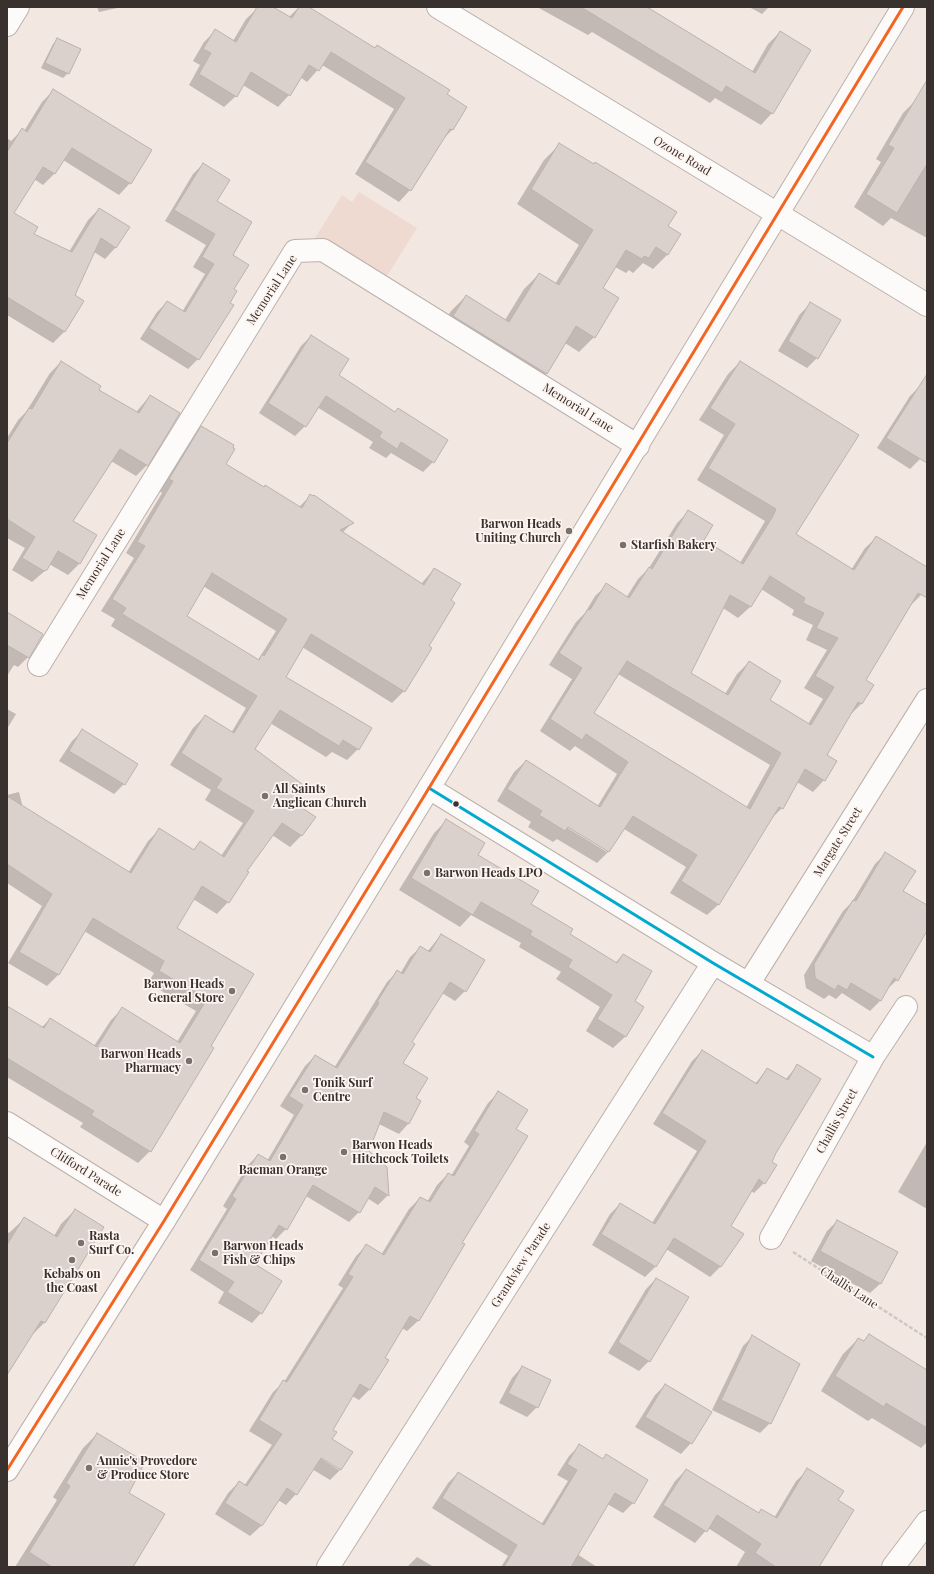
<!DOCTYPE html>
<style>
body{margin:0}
#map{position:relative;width:934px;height:1574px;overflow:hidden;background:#f3e7e1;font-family:"Playfair Display",serif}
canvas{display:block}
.frame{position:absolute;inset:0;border:8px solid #39312d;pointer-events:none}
</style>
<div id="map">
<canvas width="934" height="1574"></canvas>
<div class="frame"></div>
</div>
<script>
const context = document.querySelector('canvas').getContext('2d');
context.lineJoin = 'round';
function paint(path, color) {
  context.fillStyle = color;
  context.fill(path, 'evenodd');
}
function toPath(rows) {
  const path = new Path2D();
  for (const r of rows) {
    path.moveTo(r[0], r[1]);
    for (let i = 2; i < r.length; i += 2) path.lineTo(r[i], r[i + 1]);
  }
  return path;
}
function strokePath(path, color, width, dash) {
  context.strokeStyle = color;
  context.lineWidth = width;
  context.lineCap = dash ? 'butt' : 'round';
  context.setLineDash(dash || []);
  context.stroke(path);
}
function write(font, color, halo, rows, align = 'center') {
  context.font = font + ' "Playfair Display",serif';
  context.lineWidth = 3.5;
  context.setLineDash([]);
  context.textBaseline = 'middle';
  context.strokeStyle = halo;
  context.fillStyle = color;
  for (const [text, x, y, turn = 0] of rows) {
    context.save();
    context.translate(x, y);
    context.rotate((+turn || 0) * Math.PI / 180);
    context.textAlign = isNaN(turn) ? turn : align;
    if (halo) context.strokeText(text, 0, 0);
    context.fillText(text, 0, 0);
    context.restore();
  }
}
const built = toPath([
 [359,192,417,228,384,281,315,238,342,195,352,202]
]);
const shadow = toPath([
 [97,7,122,7,99,12],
 [271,7,289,17,299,7,307,7,446,95,452,130,441,141,410,190,399,202,355,174,394,109,322,65,307,82,300,77,289,95,278,107,243,85,236,96,224,107,189,85,200,65,193,61,204,42,215,31,233,41,246,19,258,8],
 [537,7,645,7,752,72,768,44,780,32,772,113,761,125,715,98,710,103,592,32,588,35],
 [749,7,769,7,762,14],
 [58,39,68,73,63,78,41,68,53,44],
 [53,91,130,183,119,195,63,160,55,173,43,185,34,179,13,213,33,234,69,252,88,220,99,209,116,247,105,259,94,252,73,295,83,301,64,332,53,343,7,315,7,138,11,141,22,130,24,131,42,102],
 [916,100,927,106,927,238,891,218,883,226,854,207,881,162,876,159,903,113],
 [559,145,666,226,668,254,653,269,643,263,633,273,629,270,626,273,615,267,601,289,594,337,579,352,565,343,546,374,531,389,439,331,451,311,466,296,505,320,524,289,539,274,555,284,579,245,517,204,544,160],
 [203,164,231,255,233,290,198,359,188,369,140,339,157,312,167,302,182,312,205,274,193,267,206,245,165,221,193,174],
 [811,303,817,358,807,368,778,351,800,314],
 [311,336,337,376,395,413,447,441,433,462,423,472,391,453,386,458,369,448,373,442,317,407,305,426,295,436,259,413,301,346],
 [61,362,98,390,136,412,150,396,147,465,136,476,111,461,72,521,96,535,79,564,68,575,49,564,46,570,32,582,12,570,25,548,7,538,7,438,18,420,26,412,50,373],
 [740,362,794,535,851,570,865,548,877,537,927,568,927,585,921,595,910,606,864,680,873,685,861,704,849,716,825,756,824,780,813,792,797,782,782,808,770,820,719,904,707,915,670,893,686,867,624,829,608,852,597,863,557,839,553,842,528,827,531,822,497,801,514,772,526,761,597,807,617,774,575,746,570,751,540,731,572,679,549,665,576,622,585,613,595,596,607,585,626,598,638,579,649,568,677,523,688,512,703,540,740,563,761,528,765,521,697,480,724,435,699,420,728,374],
 [761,589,794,610,792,615,813,625,806,640,827,650,804,688,823,699,808,724,768,701,749,662,737,674,725,694,690,673,723,608,738,618,750,607],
 [618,674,770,765,746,808,593,713],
 [564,824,607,850,607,852,563,825],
 [920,386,927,390,927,448,920,459,910,469,877,448,910,396],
 [202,427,224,464,299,507,310,496,352,523,342,533,421,584,434,569,450,600,427,646,431,648,404,691,392,703,302,647,285,677,358,749,347,760,332,752,326,757,270,723,254,750,294,804,301,836,290,847,272,835,246,872,228,902,217,914,193,899,175,928,253,974,150,1151,138,1163,80,1127,83,1123,7,1077,7,1007,41,1028,50,1019,94,1046,111,1020,122,1009,177,1042,196,1011,148,983,154,973,84,931,58,975,47,986,8,963,42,906,7,883,7,795,19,792,23,808,128,873,148,841,160,829,193,850,200,842,221,856,243,823,205,800,211,790,170,765,193,728,205,716,231,733,246,708,111,626,115,619,101,611,134,558,126,553,162,493,158,490,190,439],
 [203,586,276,631,258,660,185,617],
 [7,613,28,657,18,667,14,665,7,676],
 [7,709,16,714,7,729],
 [82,731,124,784,114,794,59,761,72,741],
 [446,821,476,856,530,904,568,934,615,963,623,955,633,1001,626,1036,613,1048,586,1031,600,1007,556,979,561,972,519,947,521,943,471,915,460,927,399,890,434,833],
 [885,854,902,891,927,906,927,929,897,980,886,990,880,1001,870,1011,842,993,836,999,829,995,824,999,806,988,804,975,843,911,852,902,875,864],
 [441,935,465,991,455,1001,442,993,411,1043,401,1063,414,1098,420,1101,408,1124,399,1134,379,1124,368,1152,386,1167,388,1195,378,1205,367,1198,359,1212,349,1222,306,1196,286,1229,276,1239,271,1236,253,1265,261,1313,252,1323,218,1303,224,1292,190,1270,227,1209,223,1206,248,1165,258,1155,267,1161,294,1115,280,1106,305,1066,315,1056,334,1068,387,982,397,972,400,974,410,957,420,948,427,952],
 [702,1051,755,1084,767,1069,785,1080,797,1066,764,1183,754,1193,751,1191,729,1226,742,1234,720,1267,710,1277,666,1249,655,1267,645,1277,592,1245,610,1214,620,1204,652,1223,697,1151,653,1124,692,1061],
 [498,1093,515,1129,461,1243,464,1245,418,1321,407,1331,402,1328,384,1358,370,1389,359,1400,352,1396,332,1430,331,1439,341,1469,330,1480,312,1469,296,1494,286,1505,278,1500,261,1526,250,1536,215,1514,228,1493,239,1482,244,1486,272,1445,249,1431,273,1392,284,1382,343,1288,338,1285,356,1256,366,1246,381,1255,409,1209,420,1198,427,1202,437,1185,448,1174,451,1176,469,1146,464,1142,488,1103],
 [318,1454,339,1468,339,1470,317,1456],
 [927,1142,927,1209,898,1192],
 [75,1210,45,1322,30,1337,7,1373,7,1231,9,1233,24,1219,54,1236,61,1224],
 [837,1221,881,1283,870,1293,811,1261,827,1231],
 [656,1279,649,1361,639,1371,608,1353,646,1289],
 [869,1335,927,1371,927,1442,921,1448,872,1418,868,1421,821,1391,843,1354,858,1339,863,1342],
 [753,1336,770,1423,760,1433,712,1410,743,1346],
 [522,1367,537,1407,527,1417,499,1403,512,1378],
 [665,1385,711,1413,691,1443,681,1454,635,1427,655,1395],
 [97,1434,128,1493,133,1567,15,1567,57,1500,53,1497,83,1448],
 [579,1446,602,1460,606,1456,633,1503,623,1513,607,1504,577,1554,597,1567,501,1567,508,1556,432,1508,448,1483,458,1473,541,1525,568,1481,557,1475,569,1456],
 [686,1470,758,1514,762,1510,774,1518,796,1481,808,1470,837,1501,818,1567,736,1567,745,1552,708,1528,695,1543,653,1517,675,1481],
 [417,1557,434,1567,407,1567]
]);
const building = toPath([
 [257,7,273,7,292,18,299,7,309,7,375,48,377,45,450,90,447,94,467,107,453,130,450,129,411,191,365,162,405,98,331,52,319,71,309,65,290,96,251,72,237,97,199,74,211,53,203,49,215,29,236,42,257,7],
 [581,7,647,7,755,73,780,31,811,50,773,114,726,86,722,93,581,7],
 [57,38,81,49,69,74,45,63,57,38],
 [927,80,927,164,897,213,866,194,894,148,888,145,927,80],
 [53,89,152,150,131,184,72,148,55,174,43,167,14,213,38,227,34,234,72,252,99,208,130,227,116,248,101,238,75,295,84,301,65,332,7,297,7,152,22,128,27,132,53,89],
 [559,143,594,164,595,162,677,212,668,226,681,234,668,255,656,247,649,258,644,256,642,259,626,250,603,288,619,298,595,338,576,326,547,374,453,316,466,295,509,322,539,273,559,285,593,230,531,189,559,143],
 [203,163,230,180,217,201,252,222,233,255,249,265,234,289,237,291,230,303,234,305,199,360,149,328,167,301,185,312,214,264,202,257,215,234,174,210,203,163],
 [810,302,841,320,818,359,788,341,810,302],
 [311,335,349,359,339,375,395,412,398,408,448,440,434,463,401,442,397,449,379,437,382,432,326,396,306,427,268,403,311,335],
 [61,361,101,386,99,390,139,413,150,395,180,413,148,466,120,449,73,521,97,535,80,564,58,551,47,570,44,571,22,558,35,537,7,519,7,443,29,408,32,409,61,361],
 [740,361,859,435,796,534,854,570,876,536,927,567,927,598,918,593,866,680,874,685,862,704,858,702,827,755,837,761,825,781,805,769,783,809,779,807,719,905,681,881,697,855,633,816,609,852,568,827,565,831,539,815,542,811,507,789,526,760,600,807,628,762,586,734,582,740,550,719,582,668,559,653,588,609,590,610,606,583,629,598,649,567,652,569,688,510,713,525,704,540,743,564,773,516,776,509,708,468,735,424,710,408,740,361],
 [770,576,805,598,803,603,824,613,816,628,838,638,815,676,834,687,811,725,770,700,781,681,749,661,728,695,691,673,730,595,751,607,770,576],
 [627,661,781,753,750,809,594,713,627,661],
 [927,374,927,463,886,438,927,374],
 [201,426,234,445,233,448,235,449,226,464,264,487,265,485,302,508,310,494,313,496,314,495,354,523,340,530,424,585,434,568,461,584,451,600,455,603,429,646,432,648,405,692,311,634,286,677,372,728,359,750,343,740,339,746,280,710,255,749,306,787,296,804,316,817,302,836,282,823,247,871,249,872,229,903,202,886,177,928,254,974,211,1046,214,1048,151,1152,91,1115,94,1111,7,1058,7,1006,44,1028,50,1018,97,1047,122,1007,180,1043,207,999,159,971,164,961,93,918,59,975,19,952,52,894,7,864,7,796,131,873,159,828,194,850,200,841,224,857,254,811,216,788,222,779,181,753,205,715,234,733,257,696,122,614,126,608,112,599,145,546,137,542,173,481,169,479,201,426],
 [212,573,287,619,264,656,262,654,259,660,187,616,212,573],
 [7,612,43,634,29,658,7,645,7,612],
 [82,729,138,764,125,785,69,751,82,729],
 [446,819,485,843,478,855,539,891,531,904,573,929,570,934,617,963,623,954,652,971,635,1001,644,1007,626,1037,597,1019,612,995,568,967,572,960,530,935,532,931,481,902,473,915,411,878,446,819],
 [885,852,916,871,903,891,927,905,927,931,898,981,894,978,881,1001,851,983,847,990,838,985,835,990,815,978,814,964,853,900,856,901,885,852],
 [441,934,485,960,466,992,450,982,412,1042,415,1044,403,1063,428,1078,416,1098,421,1101,409,1124,384,1112,369,1151,387,1167,389,1196,375,1187,360,1213,313,1185,287,1230,279,1225,255,1264,282,1281,262,1314,227,1292,234,1282,199,1260,236,1199,232,1196,258,1154,270,1161,303,1105,289,1096,315,1055,337,1068,379,1003,377,1002,397,970,403,974,420,946,430,952,441,934],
 [702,1050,757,1084,767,1068,788,1080,797,1064,821,1079,776,1153,772,1162,777,1165,765,1184,759,1179,731,1226,744,1234,721,1267,674,1238,656,1267,601,1234,620,1203,655,1224,706,1141,662,1113,702,1050],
 [498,1091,528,1110,516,1129,528,1136,462,1243,465,1244,419,1321,410,1316,385,1358,389,1360,370,1390,360,1384,333,1430,337,1432,332,1439,353,1452,341,1470,321,1458,297,1495,287,1488,262,1526,225,1503,239,1481,247,1486,282,1434,259,1420,283,1380,287,1382,353,1277,348,1274,366,1244,384,1255,420,1197,430,1202,448,1173,454,1176,479,1134,474,1131,498,1091],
 [75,1209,104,1227,45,1323,41,1321,7,1375,7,1245,24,1217,57,1237,75,1209],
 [837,1220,898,1252,881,1284,820,1251,837,1220],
 [656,1278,689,1297,650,1362,618,1342,656,1278],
 [869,1334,927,1370,927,1428,886,1403,884,1407,835,1376,858,1338,864,1341,869,1334],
 [752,1335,800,1364,771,1424,721,1400,752,1335],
 [522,1366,551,1380,538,1408,508,1393,522,1366],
 [665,1384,712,1412,692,1444,645,1417,665,1384],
 [97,1433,145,1462,129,1493,165,1514,133,1567,52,1567,29,1552,70,1486,66,1483,97,1433],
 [579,1444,603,1459,606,1454,648,1480,634,1504,615,1493,571,1567,504,1567,517,1545,442,1498,458,1472,544,1525,577,1470,567,1464,579,1444],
 [807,1468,844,1491,838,1500,854,1510,819,1567,776,1567,755,1553,761,1544,717,1515,707,1532,663,1505,686,1469,759,1513,761,1509,777,1518,807,1468]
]);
const path = toPath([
 [793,1252,927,1338]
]);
const street = toPath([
 [438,7,927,305],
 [7,25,18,7],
 [39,665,295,251,323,250,638,446],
 [429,788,713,963,873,1057],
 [749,983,927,700],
 [7,1123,164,1221],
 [771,1238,873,1057,906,1007],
 [328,1567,713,963],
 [893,1567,927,1522]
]);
const secondary = toPath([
 [7,1470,164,1221,429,788,903,7]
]);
const bus1 = toPath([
 [429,788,713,963,873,1057]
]);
const bus2 = toPath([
 [7,1470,164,1221,429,788,903,7]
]);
const markers = [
 [569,531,4,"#7a716c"],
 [623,545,4,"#7a716c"],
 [265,796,4,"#7a716c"],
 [456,804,3.5,"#39312d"],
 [427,873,4,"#7a716c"],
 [232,991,4,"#7a716c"],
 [189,1061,4,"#7a716c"],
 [305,1090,4,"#7a716c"],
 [344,1152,4,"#7a716c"],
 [283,1157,4,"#7a716c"],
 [81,1243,4,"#7a716c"],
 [215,1253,4,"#7a716c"],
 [72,1260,4,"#7a716c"],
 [89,1468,4,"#7a716c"]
];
const streetNames = [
 ["Ozone Road",682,156,31],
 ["Memorial Lane",272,290,-57],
 ["Memorial Lane",578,408,32],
 ["Memorial Lane",101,564,-58],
 ["Margate Street",838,842,-58],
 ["Challis Street",837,1121,-61],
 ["Clifford Parade",86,1172,32],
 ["Grandview Parade",521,1265,-57],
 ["Challis Lane",849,1288,33]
];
const poiNames = [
 ["Barwon Heads",561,524,"right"],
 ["Uniting Church",561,538,"right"],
 ["Starfish Bakery",631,545],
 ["All Saints",273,789],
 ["Anglican Church",273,803],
 ["Barwon Heads LPO",435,873],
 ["Barwon Heads",224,984,"right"],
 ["General Store",224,998,"right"],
 ["Barwon Heads",181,1054,"right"],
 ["Pharmacy",181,1068,"right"],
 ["Tonik Surf",313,1083],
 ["Centre",313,1097],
 ["Barwon Heads",352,1145],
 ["Hitchcock Toilets",352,1159],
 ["Bacman Orange",283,1170,"center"],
 ["Rasta",89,1236],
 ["Surf Co.",89,1250],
 ["Barwon Heads",223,1246],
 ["Fish & Chips",223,1260],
 ["Kebabs on",72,1274,"center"],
 ["the Coast",72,1288,"center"],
 ["Annie's Provedore",97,1461],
 ["& Produce Store",97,1475]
];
paint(built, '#eedad0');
paint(shadow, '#0003');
paint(building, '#dad1cc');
strokePath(building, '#bbb2ad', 1);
strokePath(street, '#bab1ad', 24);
strokePath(secondary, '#bab1ad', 24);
strokePath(path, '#cdc8c6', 2.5, [4, 2]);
strokePath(street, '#fdfbfa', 22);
strokePath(secondary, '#fdfbfa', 22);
strokePath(bus1, '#00a9ce', 3);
strokePath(bus2, '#f26522', 3);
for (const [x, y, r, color] of markers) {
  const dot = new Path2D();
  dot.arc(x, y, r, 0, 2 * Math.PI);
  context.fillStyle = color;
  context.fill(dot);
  strokePath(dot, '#fef5f1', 1.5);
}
write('12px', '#39312d', '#fef5f1', streetNames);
write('bold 12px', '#39312d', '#fef5f1', poiNames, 'left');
</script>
